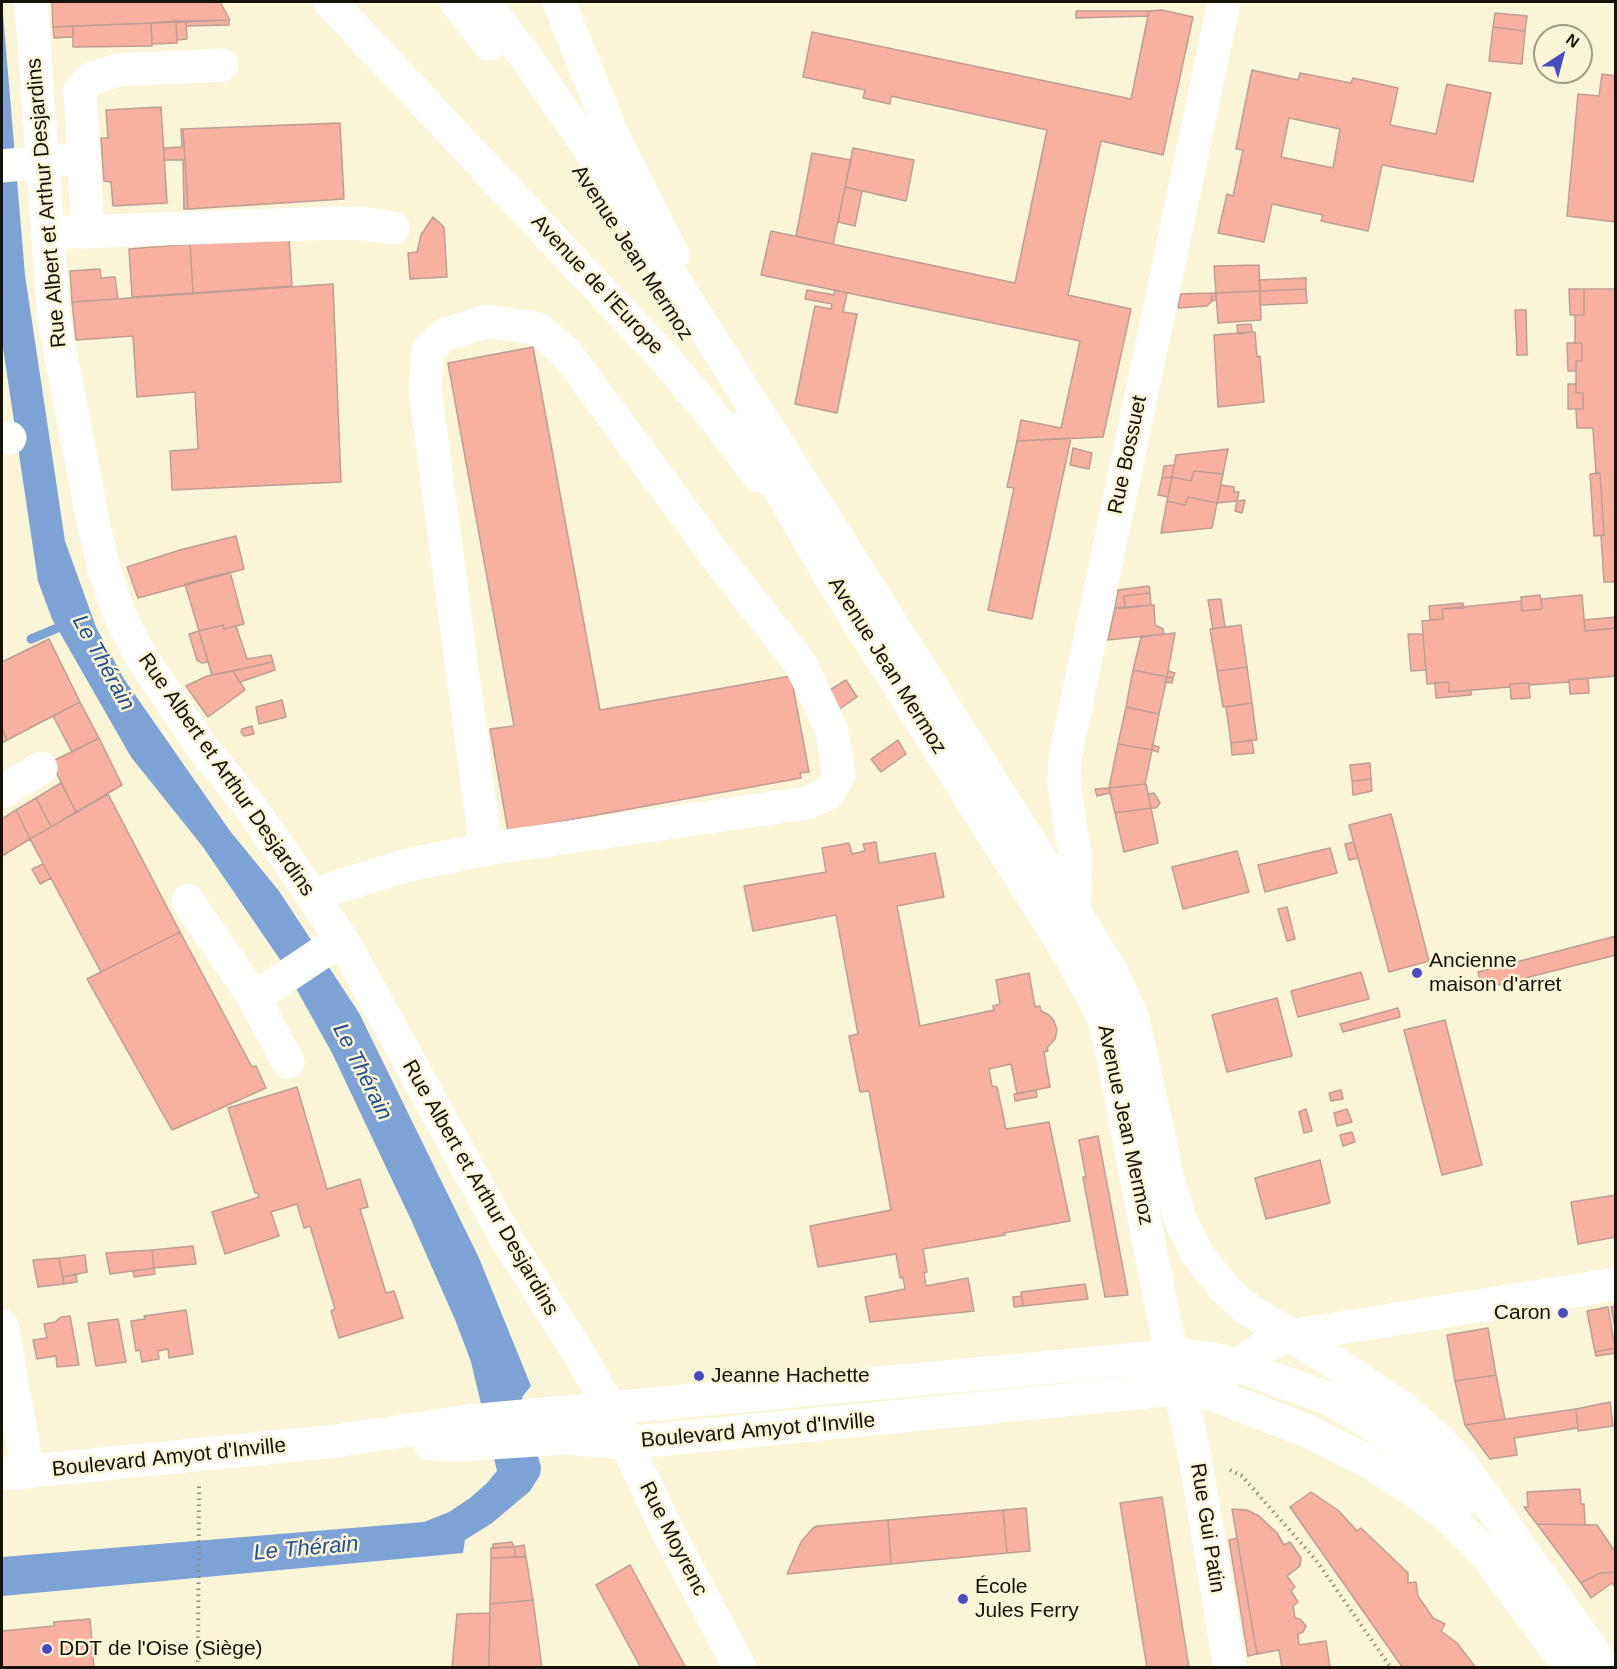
<!DOCTYPE html>
<meta charset="utf-8">
<style>
body{margin:0}
#map{position:relative;width:1617px;height:1669px;overflow:hidden;background:#fbf5d7;font-family:Helvetica,sans-serif}
canvas{display:block}
.frame{position:absolute;inset:0;border:3px solid #151308;pointer-events:none}
.north{position:absolute;left:1533px;top:24px;width:60px;height:60px;box-sizing:border-box;background:#fbf5d7;border:2px solid #9f9b84;border-radius:50%;rotate:36deg;font-size:16px;font-weight:700;line-height:24px;text-align:center;color:#151308}
.north::after{content:'';display:block;margin:auto;width:21px;height:27px;background:#494bc1;clip-path:polygon(50% 0,100% 100%,50% 72%,0 100%)}
</style>
<div id="map">
<canvas width="1617" height="1669"></canvas>
<div class="frame"></div>
<div class="north">N</div>
</div>
<script>
const context = document.querySelector('canvas').getContext('2d');
context.lineJoin = 'round';
function paint(path, color) {
  context.fillStyle = color;
  context.fill(path, 'evenodd');
}
function toPath(rows) {
  const path = new Path2D();
  for (const r of rows) {
    path.moveTo(r[0], r[1]);
    for (let i = 2; i < r.length; i += 2) path.lineTo(r[i], r[i + 1]);
  }
  return path;
}
function strokePath(path, color, width, dash) {
  context.strokeStyle = color;
  context.lineWidth = width;
  context.lineCap = dash ? 'butt' : 'round';
  context.setLineDash(dash || []);
  context.stroke(path);
}
function write(font, color, halo, rows, align = 'center') {
  context.font = font + ' Helvetica,sans-serif';
  context.lineWidth = 5;
  context.setLineDash([]);
  context.textBaseline = 'middle';
  context.strokeStyle = halo;
  context.fillStyle = color;
  for (const [text, x, y, turn = 0] of rows) {
    context.save();
    context.translate(x, y);
    context.rotate((+turn || 0) * Math.PI / 180);
    context.textAlign = isNaN(turn) ? turn : align;
    if (halo) context.strokeText(text, 0, 0);
    context.fillText(text, 0, 0);
    context.restore();
  }
}
const water = toPath([
 [2,2,25,275,65,541,96,627,124,679,230,831,279,891,359,1013,479,1258,531,1386,522,1397,541,1467,540,1475,530,1491,492,1523,465,1540,463,1553,2,1596,2,1557,424,1522,449,1512,470,1498,486,1484,497,1471,471,1362,456,1322,412,1222,332,1053,279,958,203,847,131,757,52,619,38,581,2,341]
]);
const stream = toPath([
 [31,639,67,624]
]);
const building = toPath([
 [52,2,220,2,230,20,53,27,52,2],
 [1162,10,1193,17,1163,155,1101,141,1068,295,1131,309,1103,437,1017,441,1021,420,1061,428,1080,341,761,275,771,231,1015,283,1047,130,891,96,890,104,863,98,865,90,803,77,812,32,1131,99,1149,11,1162,10],
 [1076,11,1149,11,1148,16,1076,18,1076,11],
 [1495,13,1527,16,1525,31,1493,27,1495,13],
 [229,20,229,25,186,26,186,21,229,20],
 [176,21,177,43,152,44,151,23,176,21],
 [176,21,186,21,187,39,177,40,176,21],
 [151,23,152,46,73,47,73,26,151,23],
 [73,26,73,37,54,38,53,27,73,26],
 [1493,27,1525,31,1522,64,1489,61,1493,27],
 [1252,70,1298,80,1300,73,1351,83,1353,78,1398,88,1390,125,1436,134,1447,84,1491,93,1473,182,1382,165,1368,231,1321,221,1323,215,1272,204,1264,242,1218,233,1227,194,1233,196,1243,150,1236,149,1252,70],
 [1289,118,1340,129,1333,168,1281,157,1289,118],
 [1602,74,1616,76,1616,222,1567,216,1578,94,1599,96,1602,74],
 [161,107,167,203,113,206,111,182,104,181,101,138,108,138,106,110,161,107],
 [340,123,344,199,188,209,183,129,340,123],
 [181,129,183,129,188,209,184,209,183,160,164,160,164,148,182,147,181,129],
 [853,148,914,160,906,201,845,187,853,148],
 [812,153,851,160,833,244,796,236,812,153],
 [845,187,862,191,855,226,838,222,845,187],
 [433,217,444,227,447,277,410,279,408,253,417,252,421,235,433,217],
 [289,238,292,286,193,293,190,244,289,238],
 [190,244,193,293,132,297,129,249,190,244],
 [1259,265,1260,291,1216,293,1214,266,1259,265],
 [100,269,101,278,115,277,118,299,72,302,70,271,100,269],
 [1306,278,1306,289,1260,291,1259,280,1306,278],
 [333,284,341,482,172,490,170,451,198,449,195,392,137,397,133,336,76,340,72,302,333,284],
 [1306,289,1307,303,1260,305,1260,291,1306,289],
 [1569,289,1584,289,1584,315,1570,315,1569,289],
 [1584,289,1616,289,1616,582,1604,582,1601,536,1604,535,1600,473,1596,474,1593,428,1577,428,1576,409,1583,409,1583,393,1576,393,1576,361,1582,361,1582,343,1575,343,1575,315,1584,315,1584,289],
 [807,290,834,295,835,290,847,293,843,312,857,314,837,413,795,404,815,306,831,309,832,304,805,299,807,290],
 [1260,291,1261,320,1218,323,1216,293,1260,291],
 [1211,293,1212,301,1207,306,1178,308,1181,294,1211,293],
 [1211,293,1216,293,1216,300,1212,301,1211,293],
 [1515,310,1526,310,1527,355,1517,355,1515,310],
 [1251,324,1252,332,1238,334,1237,325,1251,324],
 [1252,332,1255,332,1257,357,1260,356,1264,402,1218,407,1214,335,1252,332],
 [1567,343,1582,343,1582,361,1576,361,1576,371,1568,371,1567,343],
 [533,347,600,710,791,676,809,772,800,773,801,778,508,831,490,729,514,726,448,363,533,347],
 [1568,384,1576,384,1576,393,1583,393,1583,409,1568,409,1568,384],
 [1071,438,1032,619,988,610,1014,488,1007,487,1017,441,1071,438],
 [1073,448,1092,453,1089,469,1070,465,1073,448],
 [1228,449,1223,474,1194,471,1191,481,1172,477,1176,455,1228,449],
 [1174,465,1172,477,1162,478,1164,466,1174,465],
 [1194,471,1223,474,1217,503,1188,497,1185,505,1167,501,1172,477,1191,481,1194,471],
 [1600,473,1604,535,1594,536,1590,474,1600,473],
 [1172,477,1168,497,1158,495,1162,478,1172,477],
 [1221,485,1234,487,1234,492,1239,492,1237,501,1217,503,1221,485],
 [1188,497,1217,503,1212,528,1161,533,1167,501,1185,505,1188,497],
 [1245,500,1242,513,1235,511,1237,501,1245,500],
 [236,536,244,569,138,598,127,567,180,550,236,536],
 [230,572,244,624,224,629,223,625,199,631,185,584,230,572],
 [1149,586,1150,593,1124,596,1125,608,1115,608,1118,590,1149,586],
 [1150,593,1151,605,1125,608,1124,596,1150,593],
 [1540,595,1542,609,1522,611,1521,597,1540,595],
 [1582,595,1585,631,1616,628,1616,676,1569,680,1569,682,1529,685,1529,683,1510,684,1510,687,1449,692,1449,682,1427,684,1422,621,1443,619,1442,609,1521,601,1522,611,1542,609,1541,599,1582,595],
 [1221,599,1225,627,1213,629,1208,600,1221,599],
 [1463,603,1464,608,1442,609,1443,619,1430,620,1429,606,1463,603],
 [1154,605,1155,625,1163,629,1164,634,1108,640,1115,608,1154,605],
 [1616,617,1616,628,1585,631,1584,620,1616,617],
 [223,625,224,629,236,626,247,659,271,655,273,662,212,675,199,631,223,625],
 [1241,625,1247,667,1217,671,1210,629,1241,625],
 [199,631,208,662,202,663,197,660,189,634,199,631],
 [1175,633,1167,677,1133,670,1141,637,1175,633],
 [1408,634,1423,634,1426,670,1411,671,1408,634],
 [49,639,80,702,7,740,2,728,2,662,49,639],
 [273,662,275,670,240,682,233,671,273,662],
 [1247,667,1252,703,1223,707,1217,671,1247,667],
 [1133,670,1167,677,1159,714,1126,707,1133,670],
 [233,671,245,690,208,717,186,686,207,676,233,671],
 [1168,671,1175,673,1173,678,1167,677,1168,671],
 [1167,677,1173,678,1172,683,1165,682,1167,677],
 [1588,678,1589,693,1570,694,1569,680,1588,678],
 [846,680,857,697,838,710,827,692,846,680],
 [1449,682,1449,692,1471,690,1471,695,1436,698,1435,683,1449,682],
 [1529,683,1530,698,1511,699,1510,684,1529,683],
 [282,700,286,717,259,724,256,707,282,700],
 [80,702,99,738,72,752,53,716,80,702],
 [1252,703,1257,740,1231,743,1226,707,1252,703],
 [1126,707,1159,714,1152,750,1118,744,1126,707],
 [252,726,254,734,244,736,241,732,242,729,252,726],
 [2,728,7,740,2,743,2,728],
 [99,738,122,785,76,812,51,762,99,738],
 [898,740,906,754,881,772,871,759,898,740],
 [1252,740,1254,753,1232,755,1231,743,1252,740],
 [1118,744,1152,750,1145,784,1109,788,1118,744],
 [1152,745,1159,747,1158,752,1152,750,1152,745],
 [1370,763,1371,779,1352,781,1350,765,1370,763],
 [1371,779,1372,791,1353,795,1352,781,1371,779],
 [61,783,76,812,51,827,36,798,61,783],
 [1146,784,1151,808,1115,813,1109,788,1146,784],
 [1109,788,1110,793,1097,796,1095,789,1109,788],
 [1154,793,1160,803,1156,808,1151,808,1148,794,1154,793],
 [108,794,180,932,101,972,30,839,108,794],
 [36,798,51,827,30,839,16,810,36,798],
 [1151,808,1158,843,1124,852,1115,813,1151,808],
 [16,810,30,839,2,856,2,819,16,810],
 [1391,814,1429,961,1389,972,1349,825,1391,814],
 [876,842,879,863,935,853,944,897,897,906,920,1026,994,1010,993,1006,1000,1004,996,980,1029,973,1035,1007,1040,1006,1041,1011,1049,1015,1054,1021,1057,1030,1055,1039,1047,1048,1048,1051,1044,1052,1050,1087,1017,1094,1011,1064,989,1069,992,1086,997,1087,1006,1129,1049,1122,1070,1221,1004,1233,1005,1235,923,1249,927,1272,924,1273,926,1286,968,1278,974,1311,870,1322,865,1297,905,1289,903,1277,900,1278,896,1254,818,1267,810,1226,891,1210,869,1091,860,1092,849,1036,858,1034,836,915,753,931,744,886,826,872,822,848,849,843,852,854,865,851,863,844,876,842],
 [1354,842,1358,858,1349,860,1345,844,1354,842],
 [1330,848,1337,873,1265,892,1258,865,1330,848],
 [1237,851,1249,892,1183,909,1172,867,1237,851],
 [43,864,51,878,40,884,32,869,43,864],
 [1287,907,1295,939,1287,941,1278,909,1287,907],
 [180,932,252,1067,256,1066,266,1088,172,1130,87,979,180,932],
 [1616,936,1616,955,1482,989,1478,972,1616,936],
 [1361,972,1369,999,1298,1017,1291,991,1361,972],
 [1277,998,1292,1056,1227,1072,1212,1015,1277,998],
 [1398,1008,1400,1017,1343,1032,1340,1024,1398,1008],
 [1445,1020,1482,1165,1442,1175,1404,1030,1445,1020],
 [297,1087,327,1189,360,1179,368,1207,360,1209,386,1293,394,1291,403,1318,339,1338,331,1311,335,1309,310,1226,304,1228,297,1204,271,1212,279,1236,225,1254,212,1212,259,1197,258,1193,255,1193,228,1108,297,1087],
 [1036,1090,1037,1097,1015,1101,1014,1094,1036,1090],
 [1341,1090,1343,1099,1331,1101,1329,1093,1341,1090],
 [1306,1109,1312,1131,1304,1133,1299,1112,1306,1109],
 [1347,1109,1352,1122,1337,1126,1334,1113,1347,1109],
 [1352,1132,1355,1142,1343,1146,1340,1135,1352,1132],
 [1098,1136,1128,1295,1105,1297,1083,1177,1086,1177,1079,1140,1098,1136],
 [1320,1160,1330,1203,1266,1219,1255,1178,1320,1160],
 [1616,1195,1616,1237,1578,1244,1571,1202,1616,1195],
 [193,1246,196,1264,154,1268,152,1250,193,1246],
 [152,1250,154,1268,110,1274,106,1253,152,1250],
 [85,1255,87,1272,63,1277,59,1258,85,1255],
 [59,1258,64,1284,38,1287,33,1260,59,1258],
 [154,1268,155,1274,134,1277,133,1271,154,1268],
 [76,1274,77,1282,64,1284,63,1277,76,1274],
 [1085,1284,1088,1299,1023,1306,1021,1292,1085,1284],
 [1022,1296,1023,1306,1014,1307,1013,1297,1022,1296],
 [1616,1306,1616,1334,1611,1307,1616,1306],
 [1608,1307,1615,1348,1595,1352,1587,1311,1608,1307],
 [186,1310,193,1354,169,1358,168,1349,158,1351,159,1359,142,1362,140,1350,136,1351,131,1321,145,1319,144,1316,186,1310],
 [70,1316,79,1365,57,1367,56,1356,37,1359,33,1340,47,1338,44,1324,55,1322,61,1317,70,1316],
 [118,1319,126,1362,96,1366,88,1323,118,1319],
 [1488,1328,1496,1375,1455,1381,1447,1335,1488,1328],
 [1615,1348,1616,1353,1596,1356,1595,1352,1615,1348],
 [1496,1375,1505,1419,1465,1425,1455,1381,1496,1375],
 [1610,1402,1613,1426,1578,1431,1576,1409,1610,1402],
 [1576,1409,1578,1428,1514,1438,1517,1455,1490,1459,1465,1425,1576,1409],
 [1580,1489,1581,1504,1584,1504,1585,1525,1537,1524,1524,1507,1528,1507,1527,1492,1580,1489],
 [1311,1492,1339,1511,1357,1531,1361,1528,1408,1573,1408,1583,1416,1582,1418,1596,1433,1618,1445,1624,1441,1631,1457,1643,1476,1668,1403,1668,1290,1507,1311,1492],
 [1162,1497,1189,1668,1147,1668,1120,1503,1162,1497],
 [1026,1508,1030,1551,1007,1553,1003,1510,1026,1508],
 [1232,1509,1247,1510,1259,1516,1277,1533,1284,1545,1290,1542,1301,1558,1300,1566,1287,1576,1295,1587,1291,1591,1298,1602,1293,1606,1295,1618,1300,1619,1306,1626,1303,1632,1298,1634,1299,1645,1326,1641,1330,1668,1282,1668,1279,1650,1257,1654,1232,1509],
 [1003,1510,1007,1553,891,1564,888,1520,1003,1510],
 [888,1520,891,1564,787,1574,801,1542,813,1528,817,1526,888,1520],
 [1537,1524,1597,1525,1616,1553,1616,1572,1600,1573,1581,1583,1537,1524],
 [1237,1538,1257,1654,1248,1656,1229,1540,1237,1538],
 [512,1542,514,1547,493,1548,493,1544,512,1542],
 [524,1545,526,1557,516,1557,514,1547,524,1545],
 [514,1547,516,1557,491,1558,491,1548,514,1547],
 [526,1557,533,1600,490,1604,491,1558,526,1557],
 [630,1565,686,1668,641,1668,596,1585,630,1565],
 [1616,1572,1616,1588,1612,1583,1591,1598,1581,1583,1600,1573,1616,1572],
 [533,1600,542,1668,489,1668,490,1604,533,1600],
 [490,1613,489,1668,452,1668,457,1614,490,1613],
 [90,1619,94,1668,2,1668,2,1631,54,1626,54,1622,90,1619]
]);
const path = toPath([
 [1230,1470,1242,1476,1316,1560,1391,1668],
 [198,1668,199,1485]
]);
const minor = toPath([
 [31,2,54,319,94,526,105,572,120,616,140,655,199,743,254,812,342,939,507,1240,581,1357,610,1409,667,1530,740,1668],
 [330,2,666,360,709,411,759,476],
 [559,2,613,136,673,255],
 [2,166,62,160],
 [88,232,80,90,90,79,118,70,222,65],
 [47,233,336,223,368,224,393,228],
 [2,439,10,438],
 [2,792,41,768],
 [311,895,408,865,486,849,807,803,827,794,839,775,831,728,800,663,721,563,567,354,539,329,488,321,444,335,428,350,425,389,486,849],
 [188,901,254,998,342,939],
 [1074,910,1075,854,1064,784,1065,758,1224,2],
 [254,998,288,1062],
 [2,1326,28,1472],
 [1180,1390,1195,1457,1230,1668]
]);
const major = toPath([
 [456,2,489,44],
 [484,2,527,59,603,168,1111,970,1133,1019,1170,1186,1180,1219,1198,1255,1224,1288,1243,1306,1338,1365,1405,1410,1440,1441,1462,1465,1605,1668],
 [743,427,838,590,1071,957,1101,1012,1110,1042,1162,1309,1180,1390],
 [1184,1390,1214,1395,1305,1430,1362,1458,1412,1489,1450,1518,1484,1552,1570,1668],
 [430,1444,461,1445,566,1438,626,1443,1197,1387,1217,1379,1266,1346,1290,1336,1616,1284],
 [2,1474,336,1441,469,1421,1172,1356,1189,1356,1218,1360,1236,1365,1327,1398,1367,1421,1413,1451,1466,1498]
]);
const markers = [
 [1417,973,6,"#494bc1"],
 [1563,1313,6,"#494bc1"],
 [699,1376,6,"#494bc1"],
 [963,1599,6,"#494bc1"],
 [47,1649,6,"#494bc1"]
];
const streetNames = [
 ["Rue Albert et Arthur Desjardins",47,203,-95],
 ["Avenue Jean Mermoz",632,253,57],
 ["Avenue de l'Europe",597,285,47],
 ["Rue Bossuet",1128,455,-78],
 ["Avenue Jean Mermoz",887,666,58],
 ["Rue Albert et Arthur Desjardins",226,775,55],
 ["Avenue Jean Mermoz",1125,1125,78],
 ["Rue Albert et Arthur Desjardins",480,1188,60],
 ["Boulevard Amyot d'Inville",758,1431,-5],
 ["Boulevard Amyot d'Inville",169,1458,-6],
 ["Rue Gui Patin",1207,1528,81],
 ["Rue Moyrenc",673,1539,63]
];
const poiNames = [
 ["Ancienne",1429,961],
 ["maison d'arret",1429,985],
 ["Caron",1551,1313,"right"],
 ["Jeanne Hachette",711,1376],
 ["École",975,1587],
 ["Jules Ferry",975,1611],
 ["DDT de l'Oise (Siège)",59,1649]
];
const waterNames = [
 ["Le Thérain",103,663,61],
 ["Le Thérain",362,1072,63],
 ["Le Thérain",306,1549,-5]
];
paint(water, '#7da2d6');
strokePath(stream, '#7da2d6', 9);
paint(building, '#f8b1a1');
strokePath(building, '#bd9d95', 1.5);
strokePath(path, '#918d78', 4, [1.5, 4.5]);
strokePath(minor, '#fff', 33);
strokePath(major, '#fff', 33);
for (const [x, y, r, color] of markers) {
  const dot = new Path2D();
  dot.arc(x, y, r, 0, 2 * Math.PI);
  context.fillStyle = color;
  context.fill(dot);
  strokePath(dot, '#fbf5d7', 2);
}
write('21px', '#151308', '#fbf5d7', streetNames);
write('21px', '#151308', '#fbf5d7', poiNames, 'left');
write('italic 22px', '#20508f', '#fbf5d7', waterNames);
</script>
